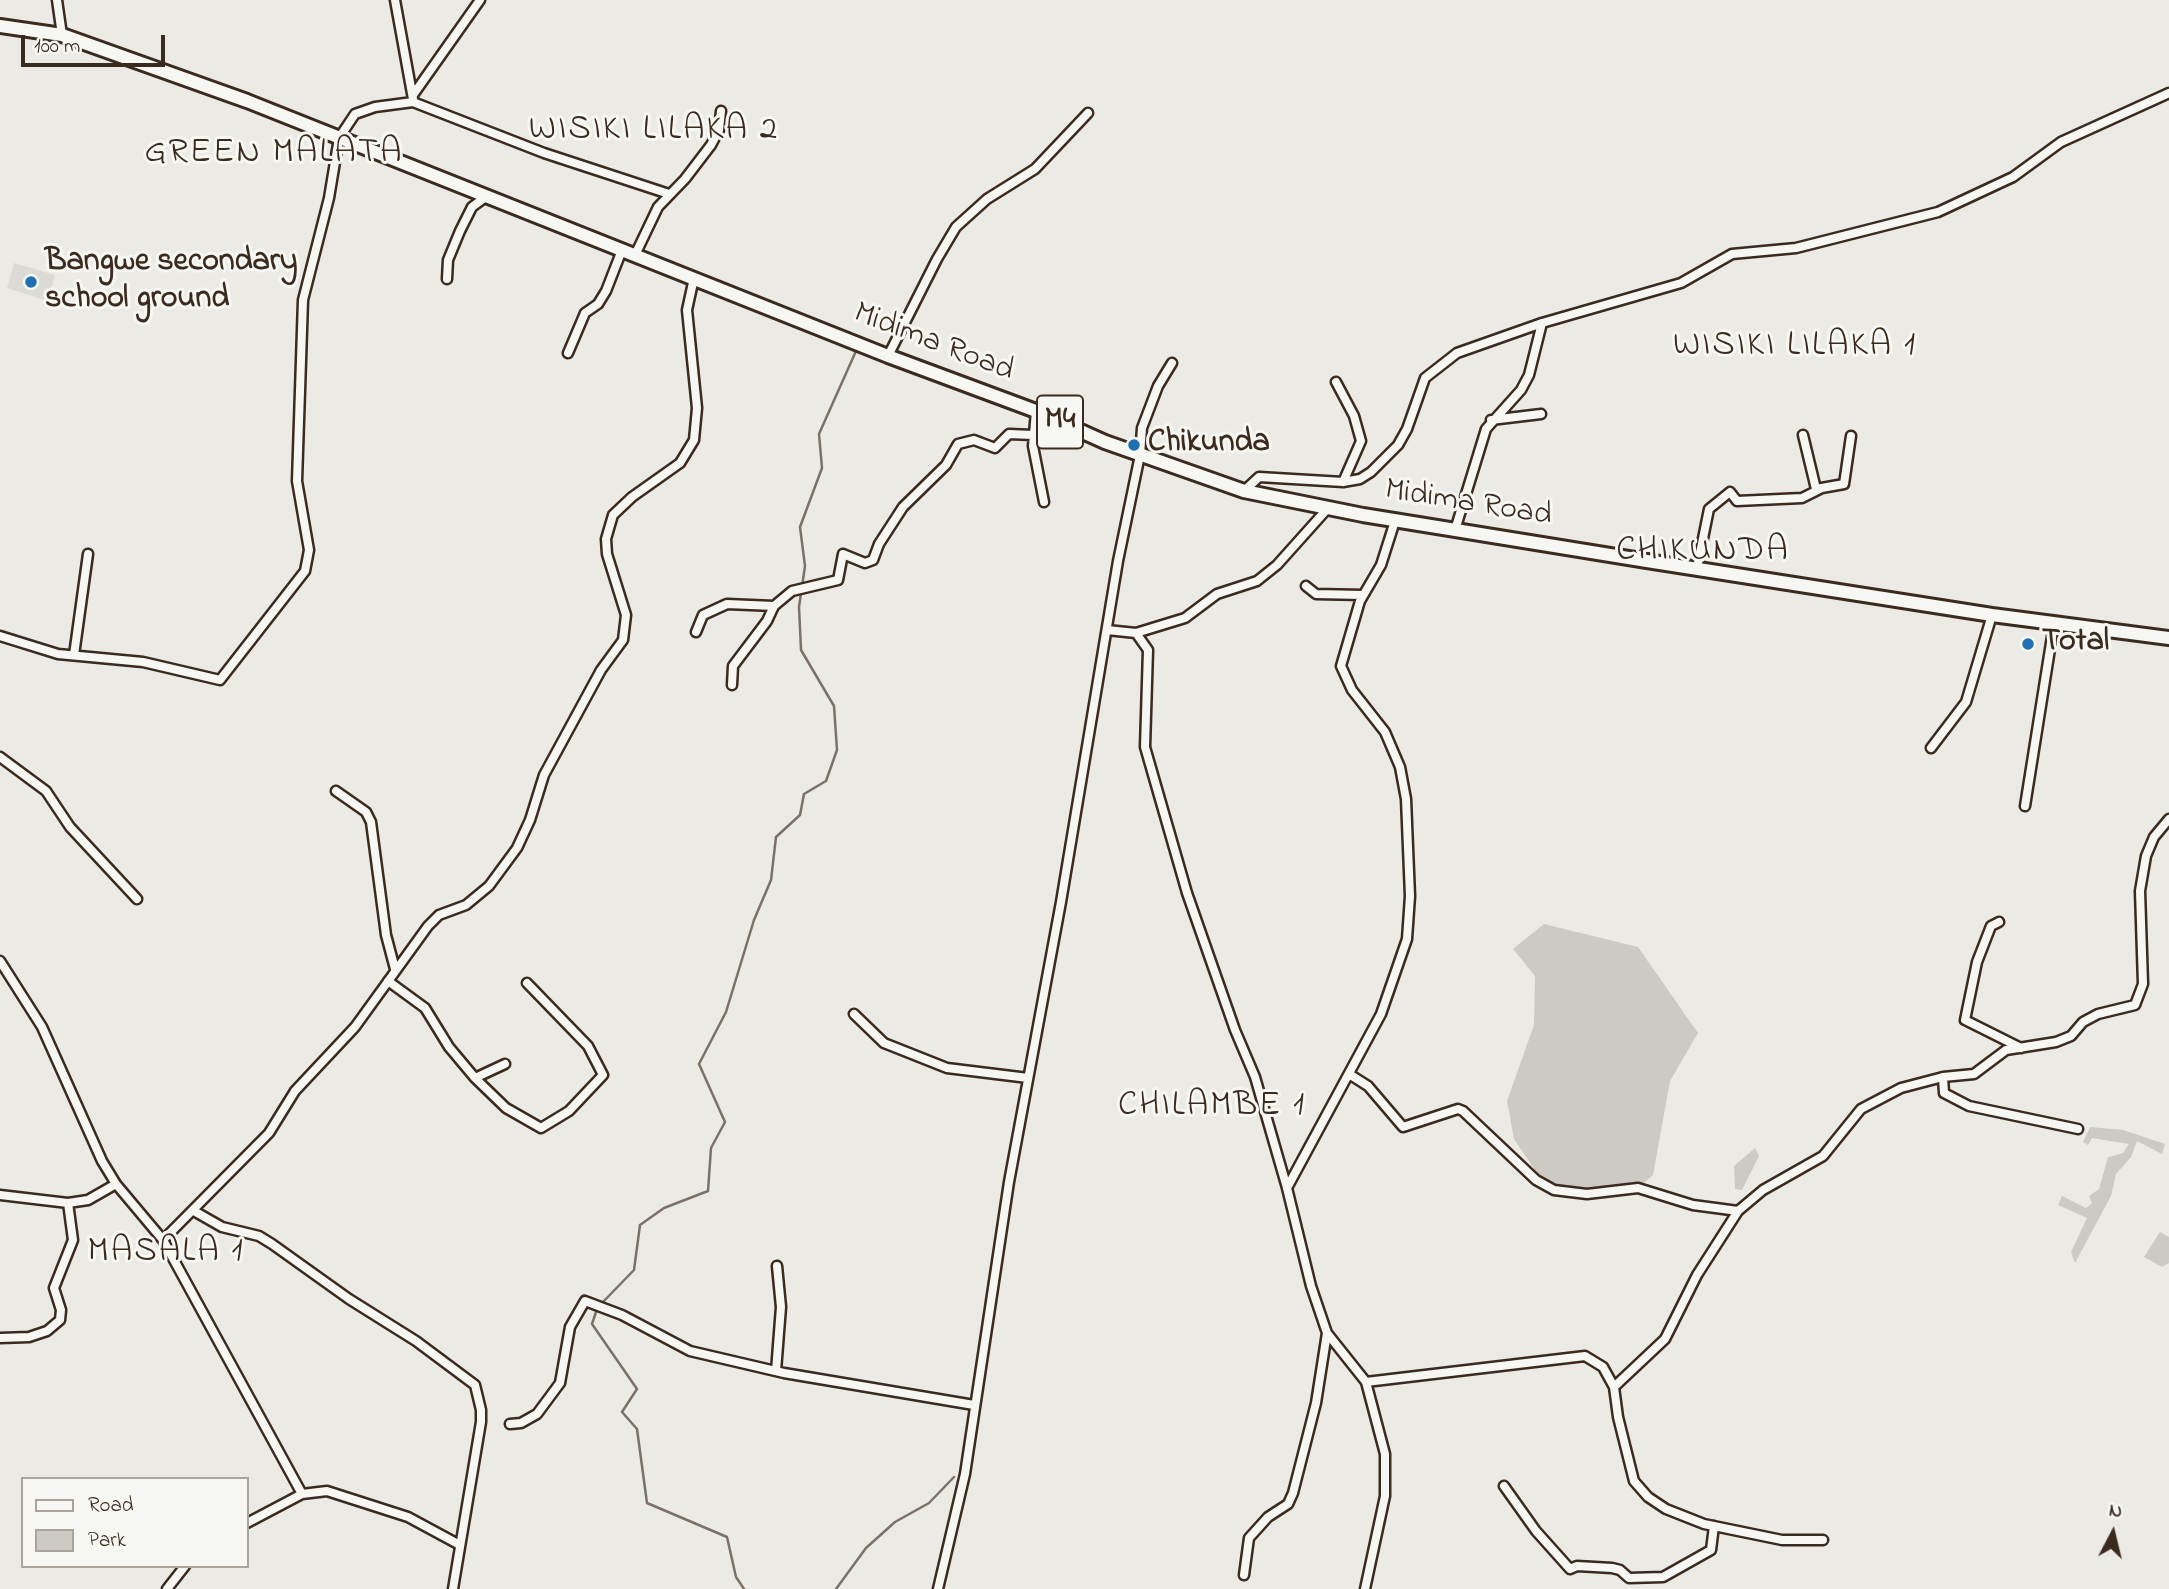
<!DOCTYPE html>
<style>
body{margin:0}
#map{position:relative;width:2169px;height:1589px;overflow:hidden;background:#ebeae5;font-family:"Indie Flower",sans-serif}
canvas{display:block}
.legend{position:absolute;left:21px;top:1477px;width:228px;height:91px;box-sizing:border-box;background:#f6f6f2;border:2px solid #aba49d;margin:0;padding:9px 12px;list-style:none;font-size:21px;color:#3b2a1e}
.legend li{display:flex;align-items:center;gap:14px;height:35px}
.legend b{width:35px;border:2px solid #aba49d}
.north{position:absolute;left:2078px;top:1498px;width:70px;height:70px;-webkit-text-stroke:5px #f6f6f2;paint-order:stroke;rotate:7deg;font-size:19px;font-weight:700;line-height:28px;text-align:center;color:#3b2a1e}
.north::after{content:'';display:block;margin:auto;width:24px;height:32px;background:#3b2a1e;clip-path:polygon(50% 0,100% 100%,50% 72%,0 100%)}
.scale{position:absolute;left:21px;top:35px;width:144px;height:32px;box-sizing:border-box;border:4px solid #3b2a1e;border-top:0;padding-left:9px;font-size:21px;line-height:24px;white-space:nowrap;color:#3b2a1e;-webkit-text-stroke:5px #f6f6f2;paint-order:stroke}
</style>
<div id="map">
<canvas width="2169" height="1589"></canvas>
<ul class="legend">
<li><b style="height:9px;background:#f6f6f2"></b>Road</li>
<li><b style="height:19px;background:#cdcac4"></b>Park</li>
</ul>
<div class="north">N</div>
<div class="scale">100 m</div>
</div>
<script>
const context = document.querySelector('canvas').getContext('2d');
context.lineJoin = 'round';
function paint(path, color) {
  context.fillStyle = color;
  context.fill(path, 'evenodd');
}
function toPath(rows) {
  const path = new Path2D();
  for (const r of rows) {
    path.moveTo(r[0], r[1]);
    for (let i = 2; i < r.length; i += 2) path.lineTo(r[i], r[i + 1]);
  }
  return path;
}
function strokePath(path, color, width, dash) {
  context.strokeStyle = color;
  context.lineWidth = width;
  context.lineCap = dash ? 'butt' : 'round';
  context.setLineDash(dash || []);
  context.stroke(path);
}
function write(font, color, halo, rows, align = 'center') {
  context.font = font + ' "Indie Flower",sans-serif';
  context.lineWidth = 6;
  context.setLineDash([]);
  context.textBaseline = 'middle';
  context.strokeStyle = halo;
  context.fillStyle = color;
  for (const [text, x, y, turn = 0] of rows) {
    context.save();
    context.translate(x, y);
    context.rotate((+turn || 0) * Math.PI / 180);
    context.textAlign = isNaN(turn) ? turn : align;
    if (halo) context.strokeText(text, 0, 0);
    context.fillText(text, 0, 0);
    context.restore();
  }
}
const built = toPath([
 [14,263,55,275,48,301,7,288]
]);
const green = toPath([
 [1544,924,1638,947,1698,1033,1670,1081,1653,1175,1641,1185,1585,1193,1545,1185,1514,1139,1507,1101,1534,1025,1535,976,1513,949],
 [2090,1127,2123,1130,2165,1144,2162,1154,2137,1141,2131,1157,2116,1174,2111,1196,2075,1263,2071,1252,2087,1218,2058,1205,2062,1196,2086,1208,2092,1203,2089,1196,2099,1189,2108,1157,2123,1153,2129,1144,2092,1138,2088,1145,2083,1142],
 [1755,1148,1759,1156,1742,1190,1735,1189,1734,1166],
 [2160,1232,2169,1237,2169,1263,2162,1267,2144,1257]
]);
const stream = toPath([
 [601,1304,634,1270,640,1225,664,1208,708,1191,711,1148,725,1122,699,1064,726,1012,754,920,771,880,776,837,800,815,804,794,826,781,837,750,834,706,801,650,799,607,805,566,800,527,822,468,819,434,856,351],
 [597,1309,592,1324,637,1389,622,1412,637,1429,647,1503,727,1537,736,1577,744,1589],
 [836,1589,866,1548,895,1522,929,1503,954,1477]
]);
const minor = toPath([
 [57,0,62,35],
 [395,0,413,99],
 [413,95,480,0],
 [635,255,658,207,685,179,711,145,719,130,721,111],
 [447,279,448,260,460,231,472,207,487,196],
 [568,353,585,313,598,304,606,291,622,250],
 [888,356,937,259,956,227,987,199,1035,169,1088,113],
 [1336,382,1354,416,1361,441,1343,482],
 [1036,411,1033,446,1044,502],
 [1491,420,1541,414],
 [1803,435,1816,489,1844,484,1851,436],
 [1244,491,1259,477,1343,482,1360,479,1371,472,1398,445,1407,429,1425,378,1457,353,1542,323,1681,283,1732,254,1796,248,1938,212,2013,177,2061,142,2169,93],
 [1455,530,1486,429,1521,390,1529,375,1542,323],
 [1697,568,1709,509,1730,492,1737,501,1802,498,1820,489],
 [1306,586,1316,594,1363,595],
 [1107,630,1136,633,1185,618,1217,594,1257,581,1277,565,1328,508],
 [696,632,703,615,727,604,774,606],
 [1136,633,1148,650,1145,747,1187,893,1235,1030,1255,1077,1287,1188,1311,1286,1327,1333,1366,1382,1385,1454,1385,1496,1365,1589],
 [0,636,58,654,143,662,220,680,305,571,309,550,297,481,303,300,329,198,339,138,355,114,375,107,413,102,544,153,669,194],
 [74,655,88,554],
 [732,685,733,666,767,621,774,606,792,591,838,580,843,554,865,563,873,560,879,544,903,507,946,465,958,444,974,440,995,448,1009,434,1033,435],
 [1931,748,1966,702,1992,615],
 [0,757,46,791,70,827,137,899],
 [336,791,366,812,371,822,386,935,395,969],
 [2025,806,2054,624],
 [1999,922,1991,926,1977,962,1965,1020,2021,1048],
 [0,961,42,1027,102,1161,116,1184,163,1240,302,1494],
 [388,981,425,1008,449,1047,475,1078,505,1064],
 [854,1014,884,1043,947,1068,1028,1078],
 [1349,1074,1368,1086,1403,1127,1458,1109,1463,1111,1536,1180,1554,1190,1587,1194,1638,1188,1693,1205,1738,1211],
 [475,1078,506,1108,541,1128,569,1111,603,1075,588,1046,527,983],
 [2078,1129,1969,1106,1944,1093,1943,1077,1974,1074,2006,1050,2056,1042,2071,1036,2083,1022,2098,1014,2135,1005,2143,984,2140,891,2146,856,2154,837,2169,819],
 [1287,1188,1381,1014,1407,939,1410,896,1406,799,1400,767,1385,732,1352,690,1341,666,1360,601,1381,565,1395,521],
 [0,1195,68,1203,88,1200,116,1184],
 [194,1211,222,1227,259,1236,272,1244,349,1299,416,1341,475,1385,481,1410,481,1422,453,1589],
 [163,1240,269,1133,295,1091,355,1027,428,926,439,915,466,905,489,886,517,848,530,820,544,775,601,670,623,640,626,615,607,554,606,539,613,515,632,497,680,463,694,440,697,408,687,310,694,278],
 [0,1338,29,1337,47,1331,60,1320,61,1310,54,1288,73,1240,68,1203],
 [776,1371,781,1307,777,1266],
 [1366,1382,1585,1356,1603,1367,1614,1387,1618,1417,1634,1481,1648,1497,1666,1509,1704,1524,1782,1540,1823,1540],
 [1614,1387,1665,1339,1697,1275,1738,1211,1763,1190,1823,1156,1861,1109,1901,1088,1943,1077],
 [510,1424,521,1423,537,1414,560,1383,570,1327,585,1301,622,1315,690,1351,784,1373,974,1405],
 [1504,1486,1536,1531,1570,1569,1577,1566,1612,1568,1620,1570,1629,1578,1663,1577,1711,1550,1714,1526],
 [247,1523,302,1494,327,1491,408,1517,458,1544],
 [1244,1575,1249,1538,1268,1517,1288,1504,1293,1493,1316,1403,1327,1333],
 [167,1589,185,1566],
 [938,1589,965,1474,1009,1182,1061,902,1118,561,1140,455,1142,428,1158,386,1172,363]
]);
const primary = toPath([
 [0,26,62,35,247,101,888,356,1036,411,1105,442,1244,491,1363,515,1647,561,1992,615,2169,638]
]);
const markers = [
 [31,282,7,"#1f6fb2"],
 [1134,445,7,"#1f6fb2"],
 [2028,644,7,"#1f6fb2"]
];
const shields = [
 [1060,422,46]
];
const shieldNames = [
 ["M4",1060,422]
];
const poiNames = [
 ["Bangwe secondary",45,264],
 ["school ground",45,301],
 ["Chikunda",1148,445],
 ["Total",2042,644]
];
const streetNames = [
 ["Midima Road",933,344,21],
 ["Midima Road",1468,505,9]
];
const quarterNames = [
 ["WISIKI LILAKA 2",654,132],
 ["GREEN MALATA",274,155],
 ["WISIKI LILAKA 1",1795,348],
 ["CHIKUNDA",1703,553],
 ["CHILAMBE 1",1212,1108],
 ["MASALA 1",166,1254]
];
paint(built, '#dcdad4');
paint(green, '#cdcac4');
strokePath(stream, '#7c7167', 2.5);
strokePath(minor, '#3b2a1e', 13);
strokePath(primary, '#3b2a1e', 18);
strokePath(minor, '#f6f6f2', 8);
strokePath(primary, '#f6f6f2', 12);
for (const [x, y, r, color] of markers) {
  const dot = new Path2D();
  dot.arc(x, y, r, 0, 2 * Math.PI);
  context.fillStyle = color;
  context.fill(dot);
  strokePath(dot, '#f6f6f2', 2.5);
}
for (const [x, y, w] of shields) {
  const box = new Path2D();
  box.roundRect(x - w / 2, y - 26.5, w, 53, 5);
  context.fillStyle = '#f6f6f2';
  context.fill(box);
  strokePath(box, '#3b2a1e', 2);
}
write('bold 30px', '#3b2a1e', null, shieldNames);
write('bold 32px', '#3b2a1e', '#f6f6f2', poiNames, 'left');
write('32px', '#3b2a1e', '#f6f6f2', streetNames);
context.letterSpacing = '2px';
write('35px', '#3b2a1e', '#f6f6f2', quarterNames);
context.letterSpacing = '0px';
</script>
